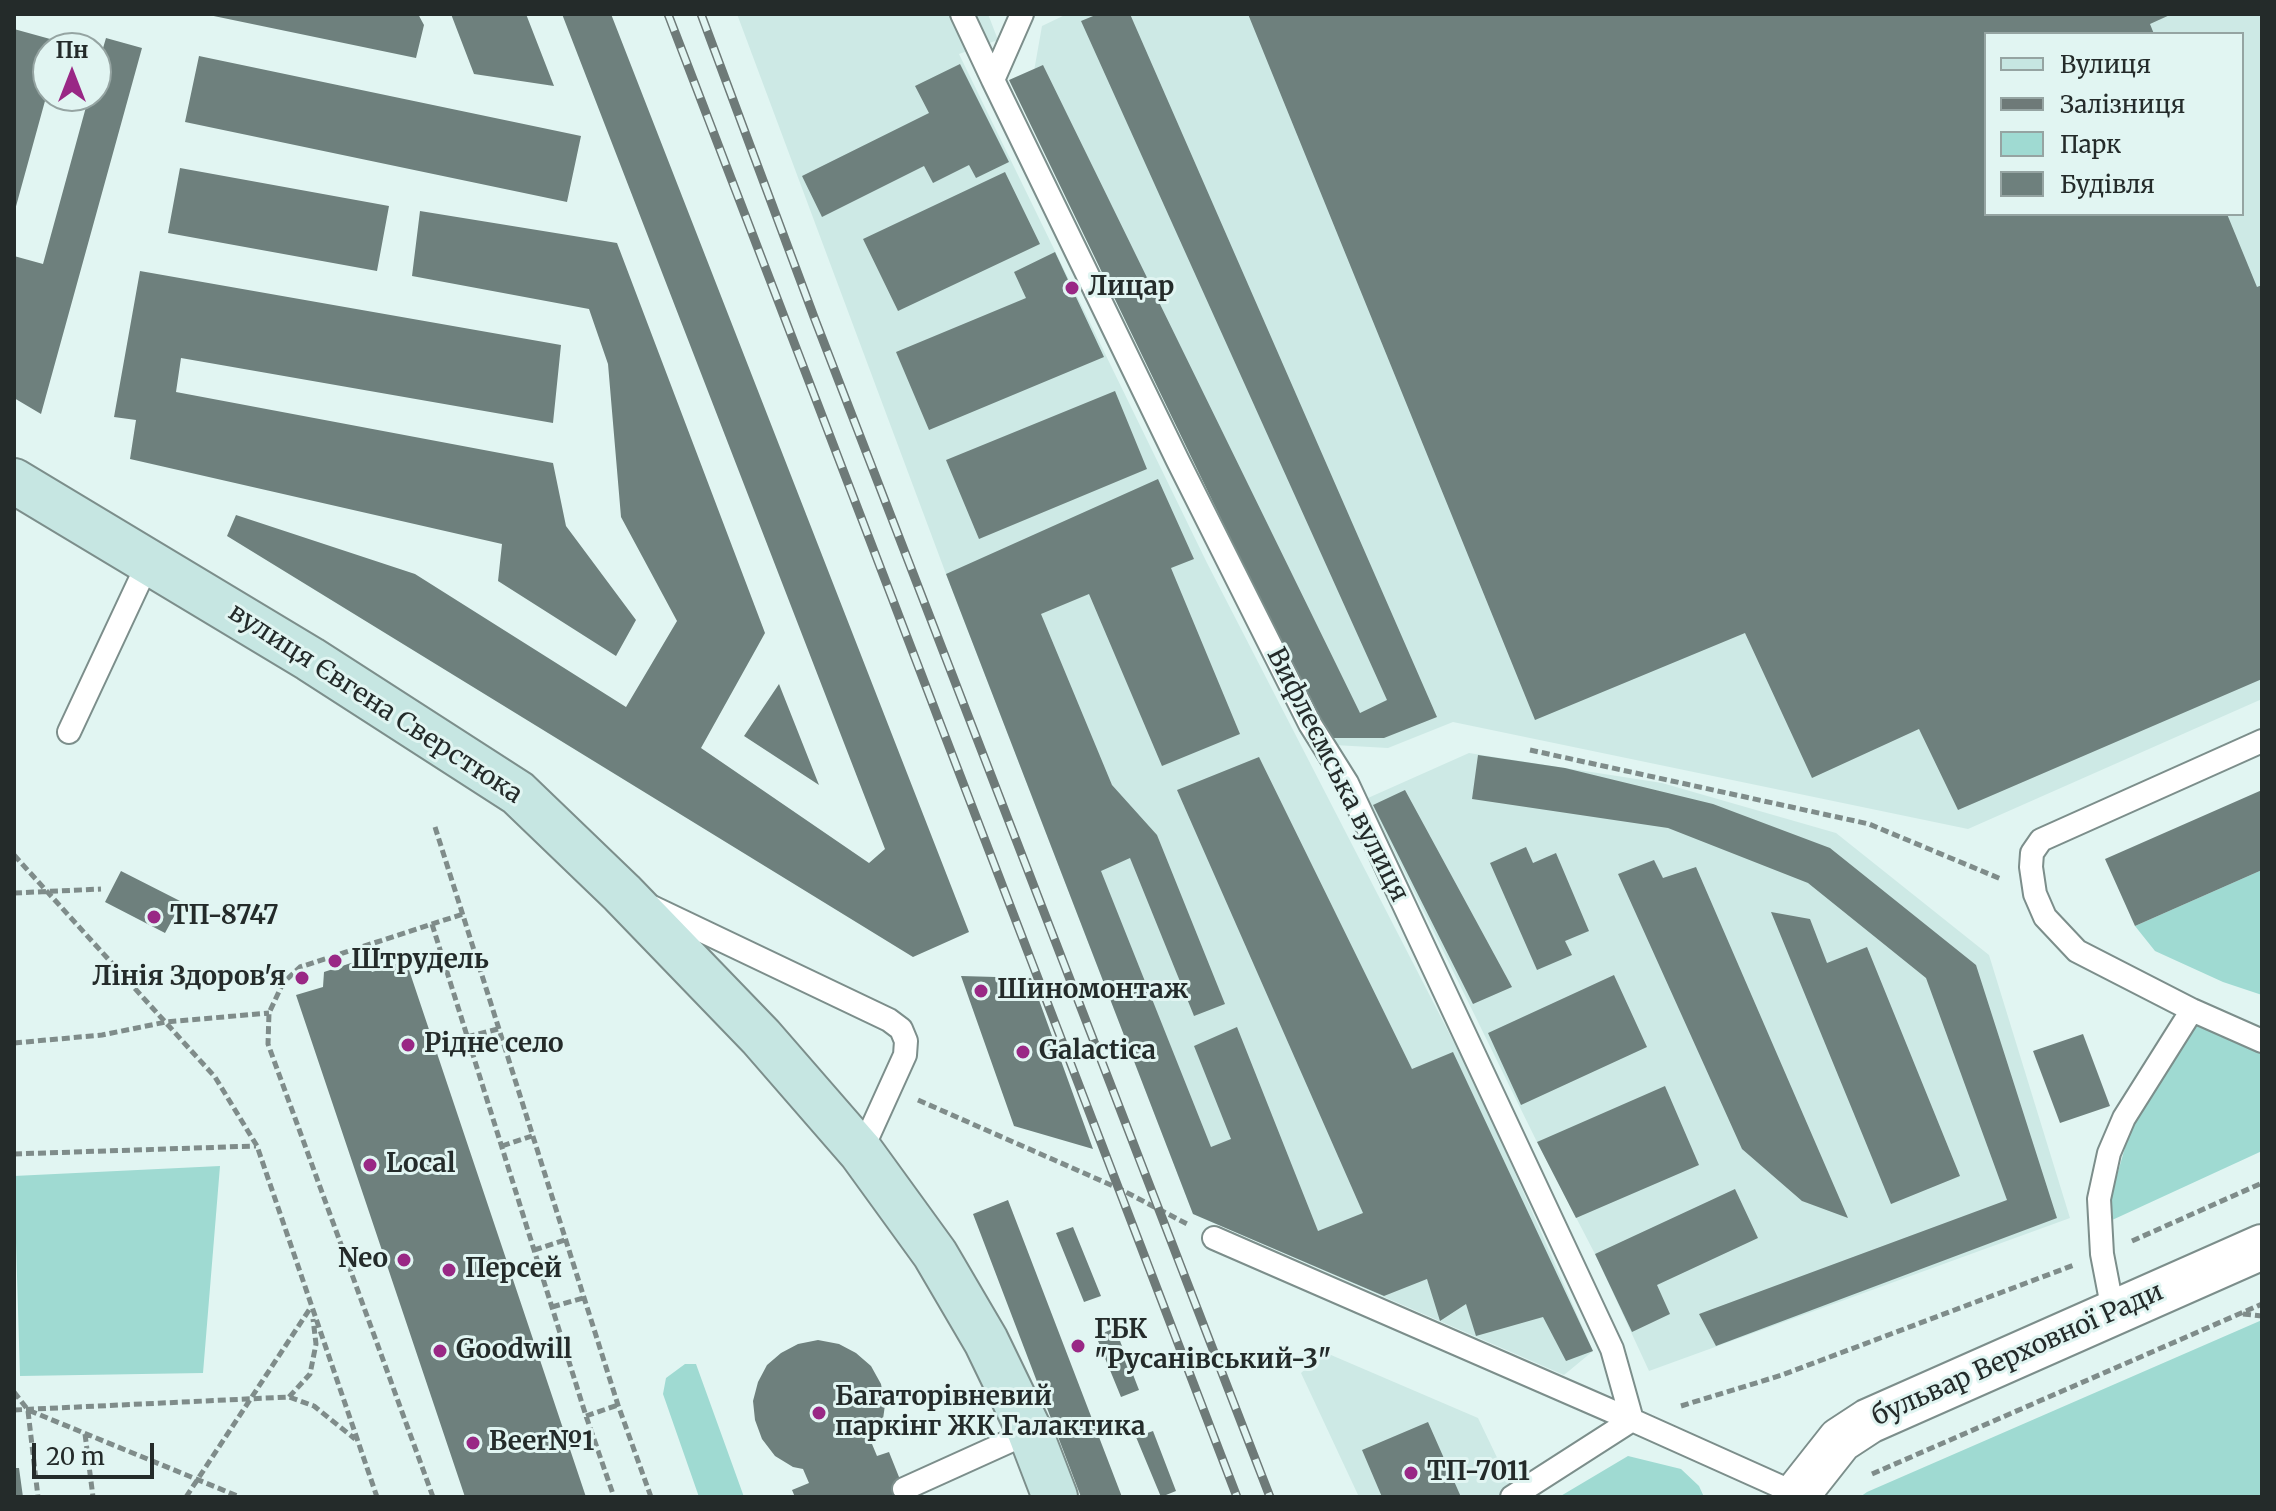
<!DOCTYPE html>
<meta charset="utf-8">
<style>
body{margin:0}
#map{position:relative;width:2276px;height:1511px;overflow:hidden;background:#e1f5f2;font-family:Merriweather,serif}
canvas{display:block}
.frame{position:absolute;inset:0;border:16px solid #242b2a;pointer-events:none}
.legend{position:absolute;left:1984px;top:32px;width:260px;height:184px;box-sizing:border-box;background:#e1f5f2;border:2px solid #95a4a2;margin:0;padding:10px 14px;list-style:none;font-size:24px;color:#242b2a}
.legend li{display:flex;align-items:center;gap:16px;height:40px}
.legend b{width:40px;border:2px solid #95a4a2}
.north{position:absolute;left:32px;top:32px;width:80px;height:80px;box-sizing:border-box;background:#e1f5f2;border:2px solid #95a4a2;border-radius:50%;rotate:0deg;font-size:22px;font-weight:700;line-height:32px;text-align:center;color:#242b2a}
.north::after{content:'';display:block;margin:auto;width:28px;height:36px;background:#992885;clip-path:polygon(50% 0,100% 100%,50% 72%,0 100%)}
.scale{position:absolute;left:32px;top:1443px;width:122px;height:36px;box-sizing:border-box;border:4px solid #242b2a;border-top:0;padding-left:10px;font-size:24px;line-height:28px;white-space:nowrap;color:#242b2a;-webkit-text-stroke:6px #e1f5f2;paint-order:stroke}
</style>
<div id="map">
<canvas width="2276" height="1511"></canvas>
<div class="frame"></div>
<ul class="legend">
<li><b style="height:10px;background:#c6e6e2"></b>Вулиця</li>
<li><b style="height:10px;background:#6e7a78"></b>Залізниця</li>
<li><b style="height:22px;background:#9fdad2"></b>Парк</li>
<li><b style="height:22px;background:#6e807d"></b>Будівля</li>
</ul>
<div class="north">Пн</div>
<div class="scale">20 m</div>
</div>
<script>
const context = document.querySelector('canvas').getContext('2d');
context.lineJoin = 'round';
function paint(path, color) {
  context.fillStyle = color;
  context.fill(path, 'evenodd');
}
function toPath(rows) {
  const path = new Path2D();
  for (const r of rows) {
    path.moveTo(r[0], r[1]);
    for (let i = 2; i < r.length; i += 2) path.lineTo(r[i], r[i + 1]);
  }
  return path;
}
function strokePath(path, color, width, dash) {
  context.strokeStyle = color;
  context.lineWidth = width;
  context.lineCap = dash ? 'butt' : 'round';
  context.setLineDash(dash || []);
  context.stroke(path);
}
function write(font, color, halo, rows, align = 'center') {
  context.font = font + ' Merriweather,serif';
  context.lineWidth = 6;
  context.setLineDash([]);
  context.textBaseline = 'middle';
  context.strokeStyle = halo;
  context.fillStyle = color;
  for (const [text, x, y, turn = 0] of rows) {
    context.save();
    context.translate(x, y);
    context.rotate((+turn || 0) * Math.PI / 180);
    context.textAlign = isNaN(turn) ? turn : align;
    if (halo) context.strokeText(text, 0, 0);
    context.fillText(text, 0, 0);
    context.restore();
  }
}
const built = toPath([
 [737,14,988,14,998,40,959,54,1207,563,1480,1093,1593,1351,1564,1375,1193,1214,946,574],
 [1067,14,2262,14,2262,699,1968,829,1453,722,1388,748,1334,745,1028,105,1042,26],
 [1986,34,2242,34,2242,214,1986,214],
 [1469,753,1662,783,1836,833,1989,955,2070,1218,1649,1371,1595,1254,1537,1142,1368,798],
 [1324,1352,1478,1418,1516,1497,1359,1497,1301,1373]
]);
const green = toPath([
 [2262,870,2262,995,2223,982,2155,951,2135,926],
 [2195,1024,2262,1053,2262,1151,2110,1221,2111,1196,2133,1120],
 [220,1166,203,1373,20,1376,14,1176],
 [2262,1320,2262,1497,1860,1497,1867,1492],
 [685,1364,696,1364,744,1497,699,1497,663,1394,666,1378],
 [1628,1456,1681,1469,1699,1486,1704,1497,1559,1497]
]);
const building = toPath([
 [204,14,418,14,424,25,416,58],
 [451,14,526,14,554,86,474,74],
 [562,14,611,14,969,932,913,957,227,536,236,515,415,574,626,707,677,621,621,517,608,364,589,309,412,276,420,211,617,243,765,633,701,748,869,863,885,849],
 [1098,14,1130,14,1437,717,1384,738,1327,738,1009,80,1043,65,1360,713,1387,700,1081,21],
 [1248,14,2172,14,2150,24,2154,34,1986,34,1986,214,2227,214,2257,287,2262,285,2262,679,1958,810,1919,729,1812,778,1745,633,1535,720],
 [14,29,61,42,60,48,48,48,48,90,15,210],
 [106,38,142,48,41,414,14,398,14,256,43,264,89,96,96,96,96,72],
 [199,56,581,136,567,202,185,122],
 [960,64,1009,162,976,178,969,165,933,183,924,166,822,217,802,176,929,113,915,86],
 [180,168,389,206,377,271,168,233],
 [1005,172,1040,244,898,311,863,239],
 [1055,252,1104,357,929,430,896,352,1026,298,1014,272],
 [140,271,561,345,553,423,181,358,176,392,553,463,566,526,636,620,616,656,498,581,502,544,130,459,136,420,114,417],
 [1115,391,1147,469,979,539,946,460],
 [1158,479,1194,559,1171,568,1240,734,1162,766,1089,594,1041,614,1112,785,1157,835,1225,1004,1194,1016,1130,858,1101,871,1211,1147,1231,1139,1194,1046,1237,1027,1318,1231,1363,1213,1177,790,1259,757,1412,1069,1453,1052,1593,1351,1566,1361,1543,1317,1476,1336,1466,1304,1440,1321,1427,1279,1384,1296,1193,1214,946,574],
 [779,684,819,785,744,736],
 [1478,755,1565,768,1713,804,1830,848,1976,965,2057,1218,1716,1346,1699,1314,2007,1200,1926,978,1808,883,1668,828,1472,799],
 [1405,790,1512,987,1473,1004,1373,805],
 [2262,790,2262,870,2135,926,2105,859],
 [1526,847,1533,863,1556,853,1589,931,1565,941,1572,955,1537,970,1490,863],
 [1654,860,1663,878,1696,867,1848,1218,1802,1201,1742,1149,1618,874],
 [121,871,182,902,165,933,105,902],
 [1771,912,1810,919,1827,963,1867,947,1960,1176,1891,1204],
 [363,959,372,972,406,961,586,1497,465,1497,296,995,323,987,324,972],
 [1614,975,1647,1047,1521,1105,1488,1033],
 [961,976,1031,978,1093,1149,1014,1126],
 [2083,1034,2110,1106,2060,1123,2033,1051],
 [1665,1086,1699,1165,1576,1218,1537,1142],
 [1735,1189,1758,1238,1657,1285,1670,1314,1632,1332,1595,1254],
 [1008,1200,1122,1497,1081,1497,973,1214],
 [1073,1227,1101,1296,1084,1302,1056,1233],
 [1115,1328,1139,1390,1121,1397,1096,1336],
 [818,1340,839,1344,856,1353,871,1366,881,1384,885,1405,882,1426,872,1444,877,1456,889,1452,907,1497,795,1497,792,1490,809,1483,803,1469,793,1467,775,1456,762,1439,755,1420,753,1401,758,1382,767,1365,781,1353,798,1344],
 [1428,1422,1461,1497,1382,1497,1362,1450],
 [1153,1431,1176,1491,1161,1497,1136,1437],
 [14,1468,19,1468,23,1497,14,1497]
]);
const path = toPath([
 [1530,750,1869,824,2001,879],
 [435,827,618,1405,651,1497],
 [14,855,215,1077,257,1146,377,1497],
 [14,893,101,889],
 [432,924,586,1416,614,1497],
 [467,1037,498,1029],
 [14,1043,102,1035,166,1022,269,1013],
 [918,1100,1120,1189,1189,1225],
 [502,1146,532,1136],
 [14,1154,256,1146],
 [2132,1241,2262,1183],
 [534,1250,565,1240],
 [552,1307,583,1298],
 [2243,1314,2262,1316],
 [14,1392,28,1410,240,1497],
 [289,1397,310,1374,316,1344,313,1319],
 [1681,1406,1782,1375,2074,1265],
 [14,1410,289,1397,314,1406,355,1439],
 [28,1411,38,1497],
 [586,1416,618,1405],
 [85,1434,93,1497],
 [1872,1474,2262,1304],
 [186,1497,311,1307],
 [433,1497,268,1044,269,1013,283,983,300,967,463,914]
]);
const lane = toPath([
 [962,14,993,80],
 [1022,14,993,80,1178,461,1310,724,1347,783,1612,1349,1632,1420,1797,1494],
 [69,732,149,561],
 [2262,741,2041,840,2032,853,2031,867,2035,894,2045,917,2077,951,2192,1010,2262,1041],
 [652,907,889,1020,901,1029,906,1041,905,1055,861,1152],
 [1214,1238,1632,1420],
 [2113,1311,2102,1254,2099,1199,2109,1153,2124,1118,2192,1010],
 [904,1489,1030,1432],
 [1512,1497,1632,1420]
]);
const street = toPath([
 [1795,1497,1840,1440,1869,1421,2262,1247]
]);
const secondary = toPath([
 [14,481,310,659,518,793,622,893,761,1037,861,1152,935,1254,986,1341,1030,1432,1055,1497]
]);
const rail = toPath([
 [668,14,1237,1497],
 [701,14,814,317,1270,1497]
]);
const markers = [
 [1072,288,8,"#992885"],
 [154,917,8,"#992885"],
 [335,961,8,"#992885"],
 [302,978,8,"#992885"],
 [981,991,8,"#992885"],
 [408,1045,8,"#992885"],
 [1023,1052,8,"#992885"],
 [370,1165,8,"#992885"],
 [404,1260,8,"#992885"],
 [449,1270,8,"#992885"],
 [1078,1346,8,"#992885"],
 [440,1351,8,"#992885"],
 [819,1413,8,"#992885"],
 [473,1443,8,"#992885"],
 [1411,1473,8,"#992885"]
];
const poiNames = [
 ["Лицар",1088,288],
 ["ТП-8747",170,917],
 ["Штрудель",351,961],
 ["Лінія Здоров'я",286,978,"right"],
 ["Шиномонтаж",997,991],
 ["Рідне село",424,1045],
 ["Galactica",1039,1052],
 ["Local",386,1165],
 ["Neo",388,1260,"right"],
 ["Персей",465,1270],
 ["ГБК",1094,1331],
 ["\"Русанівський-3\"",1094,1361],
 ["Goodwill",456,1351],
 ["Багаторівневий",835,1398],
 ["паркінг ЖК Галактика",835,1428],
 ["Beer№1",489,1443],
 ["ТП-7011",1427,1473]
];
const streetNames = [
 ["вулиця Євгена Сверстюка",375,704,33],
 ["Вифлеємська вулиця",1337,775,63],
 ["бульвар Верховної Ради",2018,1355,-24]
];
paint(built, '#cde9e5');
paint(green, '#9fdad2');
paint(building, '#6e807d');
strokePath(lane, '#7c8e8b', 26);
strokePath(street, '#7c8e8b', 48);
strokePath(secondary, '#7c8e8b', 48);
strokePath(path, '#7f8c8a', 5, [8, 4]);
strokePath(lane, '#fff', 22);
strokePath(street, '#fff', 44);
strokePath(secondary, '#c6e6e2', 44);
strokePath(rail, '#6e7a78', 9);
strokePath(rail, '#e1f5f2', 6, [18]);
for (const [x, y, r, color] of markers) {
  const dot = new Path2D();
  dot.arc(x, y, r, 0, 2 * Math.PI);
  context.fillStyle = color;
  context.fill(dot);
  strokePath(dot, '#e1f5f2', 3);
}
write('bold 26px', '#242b2a', '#e1f5f2', poiNames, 'left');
write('26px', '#242b2a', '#e1f5f2', streetNames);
</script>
